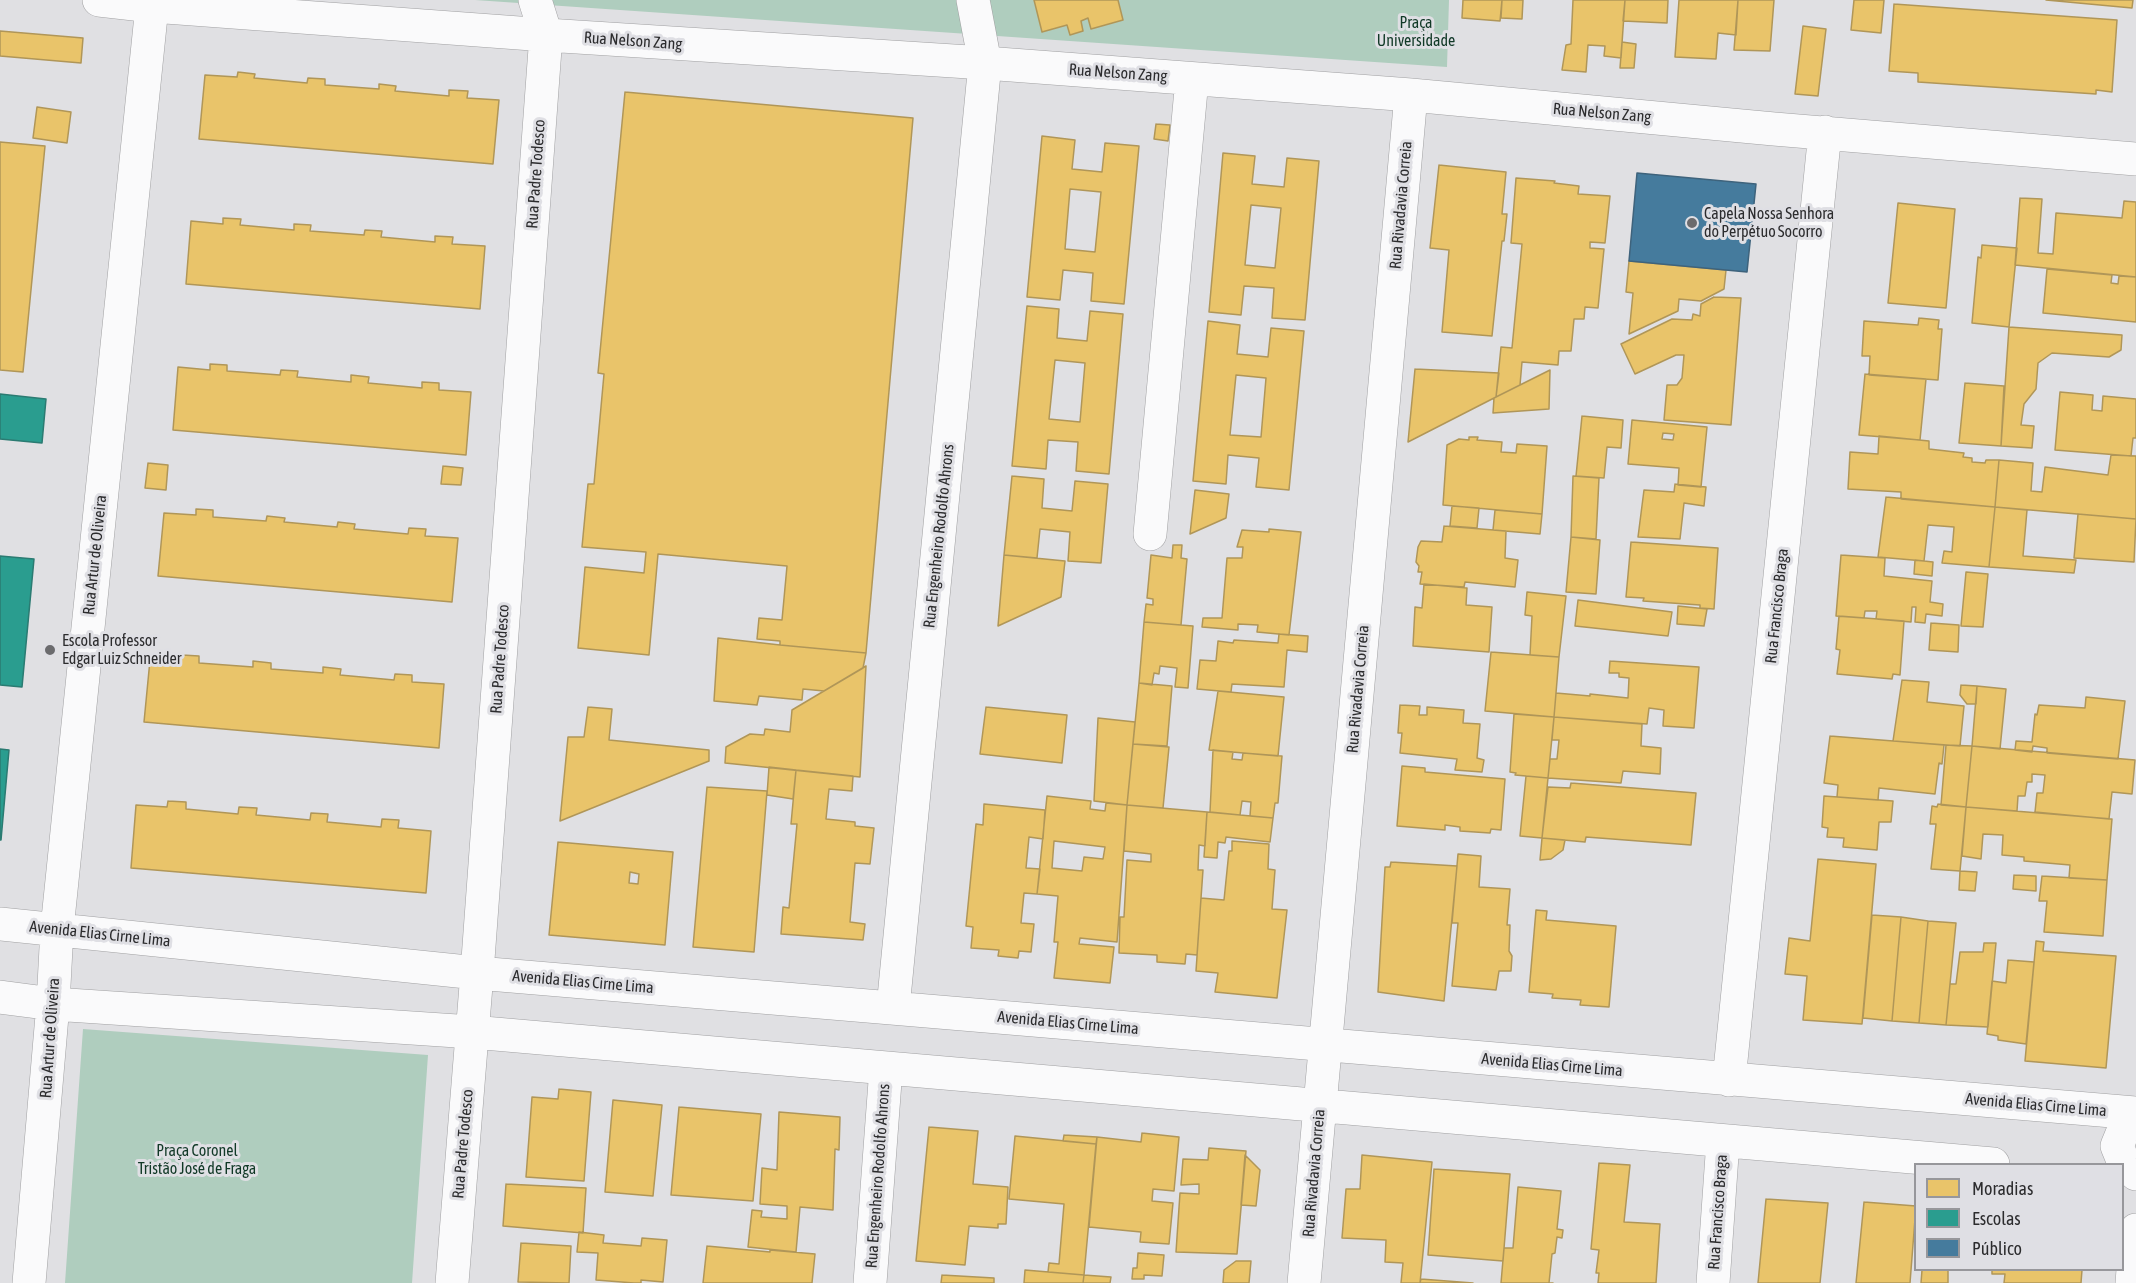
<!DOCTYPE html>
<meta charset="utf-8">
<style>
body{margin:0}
#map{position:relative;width:2136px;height:1283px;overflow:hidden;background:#e0e0e3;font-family:"Asap Condensed",sans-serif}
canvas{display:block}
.legend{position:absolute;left:1914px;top:1163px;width:210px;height:108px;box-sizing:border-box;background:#dfdfe4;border:2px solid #97979b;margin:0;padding:8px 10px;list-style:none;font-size:18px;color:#2c2c2e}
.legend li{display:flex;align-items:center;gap:12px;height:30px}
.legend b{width:30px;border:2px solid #97979b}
</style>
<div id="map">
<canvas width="2136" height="1283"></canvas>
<ul class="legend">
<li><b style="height:16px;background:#e9c46a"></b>Moradias</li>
<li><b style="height:16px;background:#2a9d8f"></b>Escolas</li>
<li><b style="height:16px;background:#457b9d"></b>Público</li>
</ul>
</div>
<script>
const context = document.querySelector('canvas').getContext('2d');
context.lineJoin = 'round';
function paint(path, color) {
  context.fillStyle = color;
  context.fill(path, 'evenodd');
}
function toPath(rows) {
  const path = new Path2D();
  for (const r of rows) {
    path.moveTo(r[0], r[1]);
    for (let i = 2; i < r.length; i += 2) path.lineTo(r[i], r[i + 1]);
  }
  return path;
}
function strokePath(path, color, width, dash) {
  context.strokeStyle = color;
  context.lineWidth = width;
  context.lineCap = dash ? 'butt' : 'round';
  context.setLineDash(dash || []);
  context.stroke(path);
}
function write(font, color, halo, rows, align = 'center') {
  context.font = font + ' "Asap Condensed",sans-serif';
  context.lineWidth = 6;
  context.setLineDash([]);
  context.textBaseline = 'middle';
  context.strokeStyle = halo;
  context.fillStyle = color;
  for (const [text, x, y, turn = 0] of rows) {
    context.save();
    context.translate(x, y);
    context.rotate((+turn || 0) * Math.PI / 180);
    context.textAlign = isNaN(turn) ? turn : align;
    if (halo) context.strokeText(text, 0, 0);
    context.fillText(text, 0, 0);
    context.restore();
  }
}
const green = toPath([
 [475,0,1449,0,1447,67],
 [83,1029,428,1055,412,1283,65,1283]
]);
const homes = toPath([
 [1034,0,1118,0,1123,20,1091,29,1088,18,1081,21,1083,31,1070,35,1067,25,1042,32,1034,0],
 [1463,0,1502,0,1500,21,1462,18,1463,0],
 [1502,0,1523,0,1522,19,1501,18,1502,0],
 [1573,0,1625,0,1621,58,1604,56,1605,46,1588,45,1586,72,1562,70,1566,45,1571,44,1573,0],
 [1625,0,1668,0,1667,23,1623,21,1625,0],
 [1679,0,1738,0,1736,35,1718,33,1716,59,1675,57,1679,0],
 [1738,0,1774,0,1770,51,1734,50,1738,0],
 [1854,0,1884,0,1881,33,1851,30,1854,0],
 [2046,0,2133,0,2132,8,2046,0],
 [1894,4,2117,20,2112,92,2096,90,2096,94,1918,82,1918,73,1889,71,1894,4],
 [1803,26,1826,29,1818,96,1795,94,1803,26],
 [0,31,83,38,81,63,0,56,0,31],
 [1622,42,1636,44,1634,68,1620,68,1622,42],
 [238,72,255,74,254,78,307,83,308,78,325,79,325,85,379,89,379,84,396,86,395,91,449,96,449,90,468,91,467,98,499,100,493,164,199,139,205,75,237,77,238,72],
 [625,92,913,118,866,653,780,645,780,641,757,639,759,618,782,620,787,566,658,554,649,655,578,648,585,567,644,573,646,552,582,547,588,484,594,484,604,374,598,373,625,92],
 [37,107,71,112,67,143,33,138,37,107],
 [1156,124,1170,125,1168,141,1154,139,1156,124],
 [1042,136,1075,140,1072,169,1102,172,1105,143,1139,146,1124,304,1091,301,1093,273,1063,270,1060,300,1027,297,1042,136],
 [1070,189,1101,192,1095,252,1065,249,1070,189],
 [0,142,45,146,23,372,0,370,0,142],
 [1223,153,1255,156,1252,184,1284,187,1287,158,1319,161,1305,320,1272,318,1274,288,1244,286,1241,315,1209,312,1223,153],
 [1251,205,1281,208,1275,268,1245,265,1251,205],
 [1439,165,1506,172,1502,214,1507,214,1504,241,1502,241,1492,336,1442,332,1449,250,1430,248,1439,165],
 [1516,178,1555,181,1554,183,1579,186,1578,194,1610,196,1605,243,1590,242,1590,248,1604,249,1598,308,1585,307,1584,319,1574,319,1571,351,1559,351,1558,365,1522,362,1520,385,1496,397,1501,347,1512,348,1522,244,1511,243,1516,178],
 [2020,198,2042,199,2038,253,2053,254,2056,213,2122,218,2124,201,2136,202,2136,277,2015,265,2020,198],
 [1898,203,1955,209,1946,308,1888,303,1898,203],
 [223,218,241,219,240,225,294,230,294,224,311,225,310,231,364,235,365,230,382,231,381,237,435,242,435,236,453,237,452,244,485,246,480,309,186,284,191,221,223,224,223,218],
 [1982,245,2017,248,2009,327,1972,323,1978,257,1981,258,1982,245],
 [1629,261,1726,270,1724,289,1701,301,1679,299,1678,311,1629,334,1633,293,1626,292,1629,261],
 [2047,269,2112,275,2111,283,2118,284,2119,276,2136,277,2136,322,2043,313,2047,269],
 [1714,297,1741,298,1731,425,1664,420,1667,385,1677,385,1682,378,1684,355,1676,355,1635,374,1621,344,1672,319,1692,320,1693,314,1700,316,1701,304,1714,297],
 [1027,306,1059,309,1057,338,1087,341,1090,311,1123,314,1109,474,1076,471,1078,442,1048,440,1046,469,1012,466,1027,306],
 [1055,360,1085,363,1080,422,1049,419,1055,360],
 [1919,318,1939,320,1938,329,1942,329,1938,380,1869,375,1870,356,1862,356,1864,321,1918,325,1919,318],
 [1208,321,1240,325,1237,354,1268,357,1271,328,1304,331,1289,490,1256,487,1259,458,1228,455,1226,484,1193,481,1208,321],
 [1236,375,1266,378,1261,437,1230,435,1236,375],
 [2009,327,2122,335,2121,350,2109,357,2052,353,2038,363,2036,389,2024,404,2021,425,2034,426,2032,448,2001,446,2009,327],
 [210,364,227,365,227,371,280,375,281,370,298,371,297,377,351,382,351,375,369,377,368,383,422,388,422,382,439,383,439,390,471,392,466,455,173,430,178,367,210,370,210,364],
 [1415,369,1499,373,1496,397,1408,442,1415,369],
 [1550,370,1549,409,1493,413,1494,398,1550,370],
 [1865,374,1926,379,1920,440,1859,435,1865,374],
 [1965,383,2004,386,2001,446,1959,443,1965,383],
 [2060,392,2093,395,2092,410,2102,411,2103,396,2136,399,2136,438,2133,438,2131,456,2055,450,2060,392],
 [1582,416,1623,420,1621,448,1607,447,1604,478,1576,476,1582,416],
 [1632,420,1707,427,1701,487,1678,485,1679,468,1628,464,1632,420],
 [1663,433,1674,434,1673,440,1662,439,1663,433],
 [1879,436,1929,441,1929,449,1964,453,1963,457,1972,458,1972,462,1985,463,1986,460,1999,460,1995,507,1901,499,1901,492,1848,489,1850,452,1878,454,1879,436],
 [1469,437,1478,437,1477,440,1502,442,1501,452,1516,453,1517,444,1547,446,1542,514,1443,505,1447,445,1459,439,1469,440,1469,437],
 [2111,455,2136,456,2136,519,1995,507,1999,460,2033,463,2031,491,2042,492,2045,467,2108,475,2111,455],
 [148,463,168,465,166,490,145,488,148,463],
 [443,466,463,468,461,485,441,484,443,466],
 [1012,476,1044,479,1042,508,1072,511,1075,481,1108,484,1101,563,1068,561,1070,532,1040,529,1037,558,1004,555,1012,476],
 [1573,476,1599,478,1596,539,1571,537,1573,476],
 [1675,484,1706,487,1704,506,1684,503,1680,539,1638,537,1644,490,1674,492,1675,484],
 [1195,490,1229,494,1226,518,1190,534,1195,490],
 [1886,497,1995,507,1989,567,1942,563,1944,551,1952,552,1954,527,1928,525,1924,561,1878,557,1886,497],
 [1452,506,1479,508,1477,528,1450,526,1452,506],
 [1995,507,2027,510,2023,556,2076,560,2074,573,1989,567,1995,507],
 [196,509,213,510,213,517,266,521,267,516,285,518,284,522,337,527,338,522,355,524,354,529,408,534,409,528,426,529,425,536,458,538,452,602,158,576,164,513,196,515,196,509],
 [1495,510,1542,514,1540,534,1493,530,1495,510],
 [2078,514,2136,519,2134,562,2074,558,2078,514],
 [1444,526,1506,531,1505,558,1518,560,1515,587,1465,582,1464,587,1420,584,1422,572,1418,572,1419,566,1416,562,1418,547,1421,541,1442,542,1444,526],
 [1269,529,1301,532,1289,635,1257,632,1258,625,1238,624,1238,630,1202,627,1203,618,1222,618,1227,558,1242,558,1243,547,1237,547,1242,530,1269,532,1269,529],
 [1571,537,1600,540,1596,594,1566,592,1571,537],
 [1631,542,1718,548,1714,609,1700,608,1700,605,1643,601,1644,598,1626,597,1631,542],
 [1173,545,1182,545,1181,558,1187,559,1181,625,1144,622,1146,604,1153,605,1153,599,1147,598,1151,555,1172,558,1173,545],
 [1004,555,1065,561,1061,597,998,626,1004,555],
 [1841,555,1885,558,1884,576,1932,581,1930,602,1943,604,1942,616,1926,614,1925,623,1915,622,1916,607,1912,607,1911,622,1876,619,1877,611,1865,611,1864,618,1836,616,1841,555],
 [1915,560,1933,562,1932,576,1914,574,1915,560],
 [1966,572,1988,574,1983,627,1961,626,1966,572],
 [1424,584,1467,588,1466,605,1492,607,1489,652,1413,646,1415,607,1422,608,1424,584],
 [1527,592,1566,596,1559,657,1530,655,1532,616,1525,615,1527,592],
 [1578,600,1672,612,1668,636,1575,626,1578,600],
 [1678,606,1707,609,1704,626,1677,624,1678,606],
 [1839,616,1904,621,1900,675,1893,674,1892,679,1837,674,1840,650,1836,649,1839,616],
 [1144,622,1193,626,1188,688,1175,687,1177,668,1160,666,1159,674,1154,673,1152,685,1139,683,1144,622],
 [1931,623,1959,625,1958,652,1929,650,1931,623],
 [1279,634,1308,636,1307,652,1287,650,1284,687,1232,684,1231,692,1197,689,1200,660,1216,661,1218,641,1233,643,1234,640,1278,643,1279,634],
 [718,638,780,645,866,653,863,668,824,691,803,689,802,700,759,696,757,705,714,701,718,638],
 [1491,652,1559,657,1554,717,1485,711,1491,652],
 [182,655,199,656,199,663,253,667,253,661,271,663,271,669,323,673,323,667,341,669,340,675,394,680,395,674,412,675,412,682,444,684,439,748,144,722,150,660,181,662,182,655],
 [1610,661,1699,667,1694,728,1663,726,1664,710,1649,708,1647,724,1554,717,1556,693,1590,696,1590,694,1628,698,1629,678,1619,677,1619,673,1609,673,1610,661],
 [866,666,860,777,725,763,726,747,750,734,764,735,765,729,790,732,792,710,866,666],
 [1902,680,1929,682,1927,702,1964,706,1960,746,1893,741,1902,680],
 [1139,683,1172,686,1167,746,1133,744,1139,683],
 [1961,685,1977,686,1976,704,1967,704,1960,695,1961,685],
 [1977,686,2006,689,2000,749,1972,746,1977,686],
 [1218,691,1284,697,1278,756,1209,750,1218,691],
 [2086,697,2125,701,2118,759,2047,753,2047,748,2033,746,2032,752,2015,750,2016,741,2032,742,2035,714,2037,715,2039,705,2085,708,2086,697],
 [1400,705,1420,706,1419,715,1427,715,1427,707,1464,710,1463,723,1480,724,1477,758,1484,760,1482,772,1455,770,1457,759,1400,753,1402,733,1398,733,1400,705],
 [588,707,612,709,609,740,709,750,709,761,560,821,568,737,584,737,588,707],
 [986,707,1067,715,1062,763,980,754,986,707],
 [1514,714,1554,717,1548,778,1515,775,1516,773,1510,772,1514,714],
 [1554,717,1642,724,1641,746,1661,748,1660,774,1623,771,1621,783,1548,778,1550,759,1557,759,1559,740,1552,740,1554,717],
 [1098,718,1135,722,1127,805,1094,801,1098,718],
 [1830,736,1944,745,1942,764,1939,763,1935,794,1879,788,1878,800,1837,797,1838,785,1824,783,1830,736],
 [1133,744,1169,747,1163,808,1127,805,1133,744],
 [1946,745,1972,746,1966,807,1941,805,1946,745],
 [1972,746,2135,760,2132,794,2112,792,2109,819,2035,812,2037,793,2043,793,2045,775,2032,774,2032,782,2027,782,2025,796,2018,796,2017,811,1966,807,1972,746],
 [1213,750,1233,752,1232,759,1242,760,1243,753,1282,756,1278,803,1275,803,1273,818,1250,816,1251,802,1242,801,1240,815,1210,812,1213,750],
 [1402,766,1425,768,1425,772,1505,779,1501,830,1491,829,1490,833,1460,831,1460,827,1445,825,1445,830,1397,826,1402,766],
 [769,767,796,770,793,799,767,795,769,767],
 [796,770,853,776,852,791,829,789,826,819,855,822,855,826,874,828,870,864,855,863,850,922,865,924,863,940,781,934,783,907,789,908,797,824,791,824,796,770],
 [1526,776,1548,778,1542,838,1520,836,1526,776],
 [1571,783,1696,793,1691,845,1586,837,1585,842,1542,838,1548,787,1570,788,1571,783],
 [707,787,767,791,754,952,693,947,707,787],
 [1047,796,1091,801,1090,809,1105,811,1106,803,1127,805,1117,942,1080,938,1079,944,1114,947,1110,983,1054,978,1058,942,1054,942,1058,896,1037,894,1047,796],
 [1054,841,1105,847,1103,859,1084,857,1082,871,1052,868,1054,841],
 [1824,796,1893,801,1891,822,1879,822,1877,850,1843,847,1844,838,1827,837,1828,828,1822,827,1824,796],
 [168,801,186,802,186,809,238,814,239,807,257,808,256,815,310,820,311,813,328,814,327,822,381,827,382,819,399,820,398,828,431,831,426,893,131,868,136,805,167,807,168,801],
 [984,804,1045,810,1043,839,1029,837,1026,868,1040,869,1037,894,1024,893,1021,923,1034,924,1031,952,1019,951,1018,958,998,956,999,950,971,948,973,927,966,926,976,824,983,825,984,804],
 [1938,804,1966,807,1960,871,1931,869,1936,824,1930,824,1932,806,1937,807,1938,804],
 [1127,805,1207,812,1205,846,1199,845,1198,870,1203,870,1197,955,1186,954,1185,964,1157,962,1157,955,1119,953,1120,917,1124,917,1127,860,1151,862,1151,854,1124,851,1127,805],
 [1966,807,2112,819,2107,880,2069,878,2070,865,2024,861,2024,857,2002,855,2003,835,1983,834,1981,859,1962,856,1966,807],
 [1207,812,1273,818,1270,842,1226,837,1225,843,1218,842,1217,858,1204,857,1207,812],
 [1542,838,1565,840,1563,850,1551,859,1540,860,1542,838],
 [1232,841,1269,844,1268,869,1275,870,1272,909,1287,910,1277,998,1215,992,1218,973,1196,971,1201,898,1224,900,1229,851,1232,851,1232,841],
 [558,842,673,852,665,945,549,935,558,842],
 [630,872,639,874,638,884,629,883,630,872],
 [1458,854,1481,856,1479,887,1510,889,1507,925,1510,925,1509,951,1512,956,1511,971,1499,971,1496,990,1452,986,1458,923,1452,923,1458,854],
 [1818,859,1876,864,1862,1024,1803,1020,1807,976,1785,974,1789,938,1810,941,1818,859],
 [1391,862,1457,866,1444,1001,1378,992,1385,867,1390,867,1391,862],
 [1960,871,1977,872,1975,891,1959,890,1960,871],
 [2014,875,2036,876,2036,891,2013,889,2014,875],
 [2042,876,2107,880,2103,936,2044,932,2047,901,2039,901,2042,876],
 [1536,910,1547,911,1546,920,1616,926,1609,1007,1580,1005,1581,1000,1552,998,1553,994,1529,992,1536,910],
 [1872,915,1901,917,1892,1021,1863,1018,1872,915],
 [1901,917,1928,921,1919,1023,1892,1021,1901,917],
 [1928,921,1956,923,1946,1025,1919,1023,1928,921],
 [2036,941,2044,942,2043,951,2116,956,2106,1068,2025,1061,2036,941],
 [1984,943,1996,943,1988,1027,1946,1025,1950,984,1956,984,1960,952,1983,952,1984,943],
 [2008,960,2034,962,2026,1044,1998,1040,1998,1036,1987,1034,1992,981,2006,983,2008,960],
 [559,1089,591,1092,584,1181,526,1177,532,1097,558,1099,559,1089],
 [613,1100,662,1105,653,1196,605,1192,613,1100],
 [679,1107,761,1114,753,1201,671,1195,679,1107],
 [779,1112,840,1117,839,1150,835,1149,833,1210,800,1207,796,1252,748,1247,752,1210,762,1211,761,1217,787,1219,787,1206,760,1204,762,1168,777,1170,779,1112],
 [929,1127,978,1131,973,1184,1008,1187,1006,1224,998,1224,998,1228,969,1226,965,1265,916,1261,929,1127],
 [1142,1133,1179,1137,1174,1191,1153,1189,1152,1201,1173,1203,1169,1244,1140,1242,1141,1232,1089,1227,1097,1137,1141,1142,1142,1133],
 [1064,1135,1097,1137,1096,1144,1063,1141,1064,1135],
 [1015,1136,1096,1144,1084,1275,1048,1272,1049,1263,1059,1264,1064,1204,1009,1199,1015,1136],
 [1209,1148,1246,1151,1237,1254,1176,1252,1180,1193,1199,1194,1199,1184,1181,1185,1183,1159,1208,1160,1209,1148],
 [1245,1155,1260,1170,1256,1206,1241,1205,1245,1155],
 [1362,1155,1432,1162,1420,1283,1401,1283,1403,1263,1385,1262,1386,1240,1342,1238,1346,1189,1360,1189,1362,1155],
 [1599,1163,1630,1165,1624,1222,1660,1224,1656,1283,1598,1283,1599,1273,1596,1273,1599,1250,1591,1249,1599,1163],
 [1434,1169,1510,1174,1503,1261,1428,1255,1434,1169],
 [506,1184,586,1188,583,1233,503,1226,506,1184],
 [1518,1187,1561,1191,1557,1229,1563,1230,1562,1238,1557,1237,1555,1253,1552,1254,1549,1283,1553,1283,1501,1283,1504,1248,1513,1248,1518,1187],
 [1766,1199,1828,1203,1820,1283,1758,1283,1766,1199],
 [1864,1202,1916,1206,1910,1283,1856,1283,1864,1202],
 [579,1232,604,1235,603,1243,641,1246,642,1238,667,1240,663,1282,641,1280,641,1283,634,1283,596,1280,598,1253,577,1252,579,1232],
 [521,1243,571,1246,569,1283,518,1282,521,1243],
 [707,1246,770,1252,770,1250,815,1254,812,1283,703,1283,707,1246],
 [1138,1253,1164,1255,1162,1276,1144,1275,1144,1279,1132,1279,1133,1268,1137,1268,1138,1253],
 [1236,1261,1251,1261,1249,1283,1223,1283,1224,1270,1236,1261],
 [1025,1270,1084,1275,1083,1283,1024,1283,1025,1270],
 [1922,1270,1948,1270,1948,1283,1921,1283,1922,1270],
 [1992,1270,2082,1270,2081,1283,2004,1283,2005,1274,1992,1274,1992,1270],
 [942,1275,994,1278,994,1283,941,1283,942,1275],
 [1084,1275,1111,1277,1110,1283,1083,1283,1084,1275],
 [1421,1279,1473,1283,1420,1283,1421,1279]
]);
const schools = toPath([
 [0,394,46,399,42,443,0,439,0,394],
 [0,556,34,559,22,687,0,685,0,556],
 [0,749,9,750,1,840,0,840,0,749]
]);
const public = toPath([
 [1637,173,1756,184,1747,272,1629,261,1637,173]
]);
const minor = toPath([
 [99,0,152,6,546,35,985,63,1411,95,1774,129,2136,159],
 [1150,534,1192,79],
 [0,924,477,973,2136,1113],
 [0,997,53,1004,472,1032,1993,1164],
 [893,1008,985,63,973,0],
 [1729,1080,1825,132],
 [2136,1121,2124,1129,2117,1146,2124,1163,2136,1174],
 [29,1283,53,1004,57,929,152,6],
 [452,1283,477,973,546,35,535,0],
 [870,1283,886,1068],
 [1304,1283,1411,95],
 [1713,1283,1723,1141],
 [2132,1283,2136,1230]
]);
const markers = [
 [1692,223,6,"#6b6b6d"],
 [50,650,6,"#6b6b6d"]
];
const parkNames = [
 ["Praça",1416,23],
 ["Universidade",1416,41],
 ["Praça Coronel",197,1151],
 ["Tristão José de Fraga",197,1169]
];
const streetNames = [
 ["Rua Nelson Zang",633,41,4],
 ["Rua Nelson Zang",1118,73,4],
 ["Rua Nelson Zang",1602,113,5],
 ["Rua Padre Todesco",536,174,-86],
 ["Rua Rivadavia Correia",1401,205,-85],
 ["Rua Engenheiro Rodolfo Ahrons",939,536,-84],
 ["Rua Artur de Oliveira",95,555,-84],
 ["Rua Francisco Braga",1777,606,-84],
 ["Rua Padre Todesco",500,659,-86],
 ["Rua Rivadavia Correia",1358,689,-85],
 ["Avenida Elias Cirne Lima",100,934,6],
 ["Avenida Elias Cirne Lima",583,982,5],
 ["Avenida Elias Cirne Lima",1068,1023,5],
 ["Rua Artur de Oliveira",50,1038,-86],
 ["Avenida Elias Cirne Lima",1552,1065,5],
 ["Avenida Elias Cirne Lima",2036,1105,5],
 ["Rua Padre Todesco",463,1144,-85],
 ["Rua Rivadavia Correia",1314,1173,-85],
 ["Rua Engenheiro Rodolfo Ahrons",878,1176,-86],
 ["Rua Francisco Braga",1718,1212,-86]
];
const poiNames = [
 ["Capela Nossa Senhora",1704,214],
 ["do Perpétuo Socorro",1704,232],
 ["Escola Professor",62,641],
 ["Edgar Luiz Schneider",62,659]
];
paint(green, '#afcdbe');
paint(homes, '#e9c46a');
strokePath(homes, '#b09658', 1.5);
paint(schools, '#2a9d8f');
strokePath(schools, '#2b7b72', 1.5);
paint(public, '#457b9d');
strokePath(public, '#3e637c', 1.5);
strokePath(minor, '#a0a0a2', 34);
strokePath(minor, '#fafafb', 33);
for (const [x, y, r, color] of markers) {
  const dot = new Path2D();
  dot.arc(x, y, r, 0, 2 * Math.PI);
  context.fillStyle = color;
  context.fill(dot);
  strokePath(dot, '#dfdfe4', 2);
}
write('16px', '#113927', '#dfdfe4', parkNames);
write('16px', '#2c2c2e', '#dfdfe4', streetNames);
write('16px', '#2c2c2e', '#dfdfe4', poiNames, 'left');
</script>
